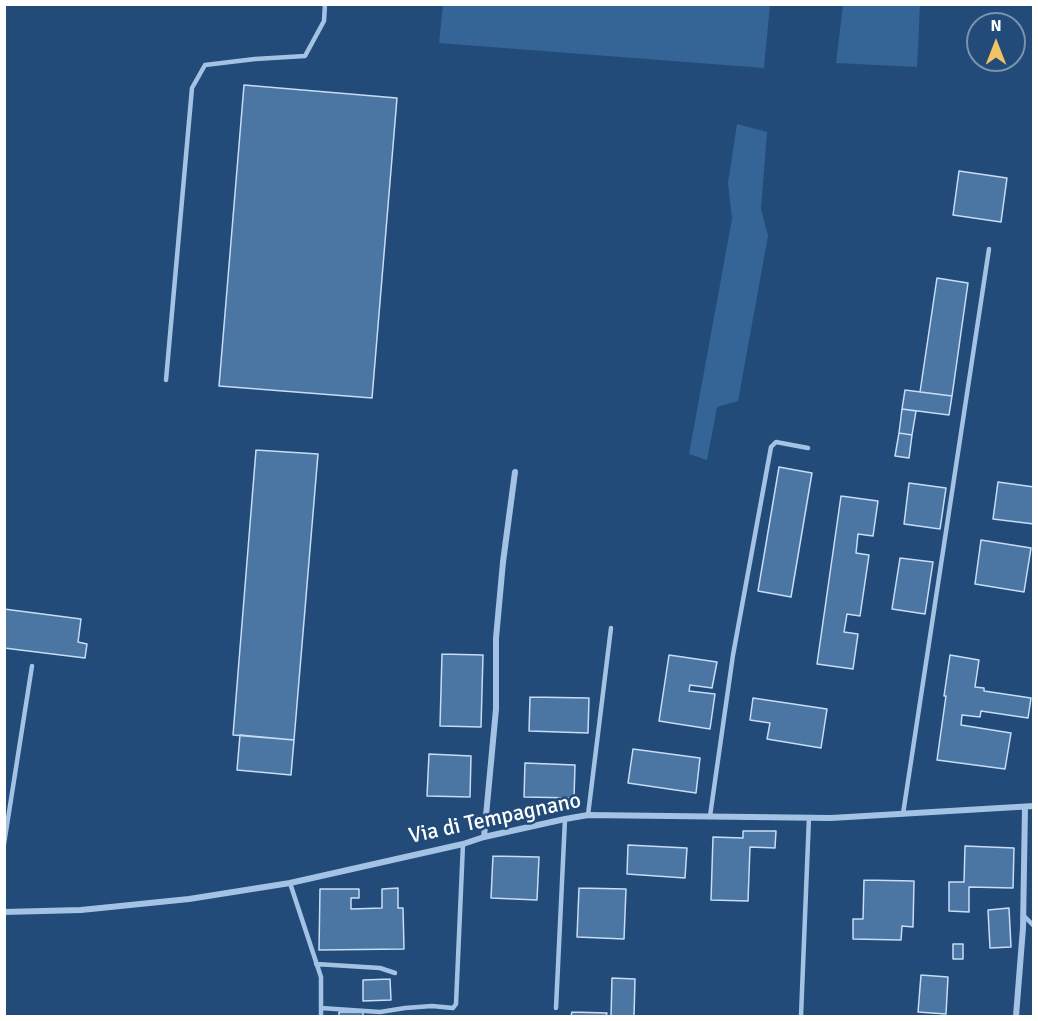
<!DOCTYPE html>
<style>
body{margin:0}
#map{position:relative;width:1038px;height:1021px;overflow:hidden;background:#224b79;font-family:Signika,sans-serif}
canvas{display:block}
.frame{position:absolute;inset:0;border:6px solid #fff;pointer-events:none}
.north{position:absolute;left:966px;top:12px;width:60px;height:60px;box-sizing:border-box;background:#224b79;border:2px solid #7a93af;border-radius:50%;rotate:0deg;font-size:16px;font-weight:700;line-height:24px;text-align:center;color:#fff}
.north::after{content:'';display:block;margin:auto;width:21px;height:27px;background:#f0c366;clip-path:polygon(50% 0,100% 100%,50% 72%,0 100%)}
</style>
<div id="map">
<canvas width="1038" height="1021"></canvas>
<div class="frame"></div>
<div class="north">N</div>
</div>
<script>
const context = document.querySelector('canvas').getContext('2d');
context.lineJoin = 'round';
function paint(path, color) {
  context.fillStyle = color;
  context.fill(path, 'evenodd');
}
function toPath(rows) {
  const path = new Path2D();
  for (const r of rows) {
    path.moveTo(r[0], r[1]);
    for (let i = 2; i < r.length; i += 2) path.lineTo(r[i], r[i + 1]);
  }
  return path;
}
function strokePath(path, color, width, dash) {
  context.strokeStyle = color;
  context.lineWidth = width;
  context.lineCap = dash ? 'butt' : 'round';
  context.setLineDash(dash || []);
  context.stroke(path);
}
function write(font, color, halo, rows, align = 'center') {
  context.font = font + ' Signika,sans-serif';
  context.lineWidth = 5;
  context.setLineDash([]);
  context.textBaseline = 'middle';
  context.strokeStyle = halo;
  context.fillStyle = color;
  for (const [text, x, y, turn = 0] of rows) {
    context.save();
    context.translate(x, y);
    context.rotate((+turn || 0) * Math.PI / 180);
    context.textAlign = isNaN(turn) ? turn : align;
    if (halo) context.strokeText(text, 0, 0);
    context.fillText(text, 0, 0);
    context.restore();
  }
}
const green = toPath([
 [443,5,770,5,764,68,439,43],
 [843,5,920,5,917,67,836,63],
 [737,124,767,132,761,209,768,236,738,401,717,407,707,460,689,454,732,219,728,183]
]);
const building = toPath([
 [244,85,397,98,372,398,219,386,244,85],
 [959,171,1007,178,1001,222,953,215,959,171],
 [937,278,968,283,952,396,920,392,937,278],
 [905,390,952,396,949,415,902,409,905,390],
 [902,409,916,411,912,435,899,433,902,409],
 [899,433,912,435,909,458,895,456,899,433],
 [256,450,318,454,294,740,233,735,256,450],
 [779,467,812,473,791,597,758,591,779,467],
 [998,482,1034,487,1034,524,993,519,998,482],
 [909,483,946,488,940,529,904,524,909,483],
 [841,496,878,501,873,536,858,534,856,553,869,555,860,616,847,614,844,632,858,634,853,669,817,664,841,496],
 [981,540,1031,548,1024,592,975,584,981,540],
 [900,558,933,562,925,614,892,609,900,558],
 [4,609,81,619,78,642,87,644,85,658,4,648,4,609],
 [442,654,483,655,481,727,440,726,442,654],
 [669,655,717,662,712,688,690,685,689,691,715,694,710,729,659,721,669,655],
 [950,655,979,660,975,687,984,688,984,691,1031,698,1028,718,981,711,980,717,962,715,961,725,1011,733,1005,769,937,760,946,696,944,696,950,655],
 [530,697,589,698,588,733,529,731,530,697],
 [753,698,827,709,821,748,767,739,770,723,750,720,753,698],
 [240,735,294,740,291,775,237,770,240,735],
 [633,749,700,758,696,793,628,783,633,749],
 [429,754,471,756,470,797,427,796,429,754],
 [525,763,575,765,574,798,524,797,525,763],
 [743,831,776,831,775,848,750,847,748,901,711,900,713,837,743,838,743,831],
 [628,845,687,848,685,878,627,874,628,845],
 [965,846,1014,848,1013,888,969,887,969,912,949,911,949,882,964,882,965,846],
 [493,856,539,857,537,900,491,898,493,856],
 [864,880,914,881,913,927,902,926,901,940,853,939,853,919,863,919,864,880],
 [398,888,398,908,403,908,404,949,319,950,320,889,359,889,359,898,351,898,351,909,382,908,382,889,398,888],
 [579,888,626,889,624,939,577,937,579,888],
 [1009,908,1011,947,990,948,988,910,1009,908],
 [953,944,963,944,963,959,953,959,953,944],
 [921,975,948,977,946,1014,918,1012,921,975],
 [612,978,635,979,634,1016,611,1016,612,978],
 [390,979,391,1000,363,1001,363,980,390,979],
 [339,1012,363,1012,363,1016,339,1016,339,1012],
 [572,1012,607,1013,606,1016,571,1016,572,1012]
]);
const lane = toPath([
 [166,380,192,88,205,65,255,59,305,56,324,21,325,4],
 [903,814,989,249],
 [588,815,611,628],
 [710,816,733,655,771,447,776,442,808,448],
 [4,844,32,666],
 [290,883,321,977,321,1016],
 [1023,915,1034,926],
 [316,964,380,968,395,973],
 [321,1008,380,1012,405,1008,432,1006,453,1008,456,1004,463,844],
 [556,1008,565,819],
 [801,1016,809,817]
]);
const street = toPath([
 [484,837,496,709,496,638,503,562,515,472],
 [4,912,81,910,189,899,290,883,463,844,484,837,565,819,588,815,831,818,1034,806],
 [1016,1016,1023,928,1025,807]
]);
const streetNames = [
 ["Via di Tempagnano",495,819,-12]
];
paint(green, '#356597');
paint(building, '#4b76a3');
strokePath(building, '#c7ddf4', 1.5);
strokePath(lane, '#a4c3e4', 4.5);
strokePath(street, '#a4c3e4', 6);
write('22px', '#fff', '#224b79', streetNames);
</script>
